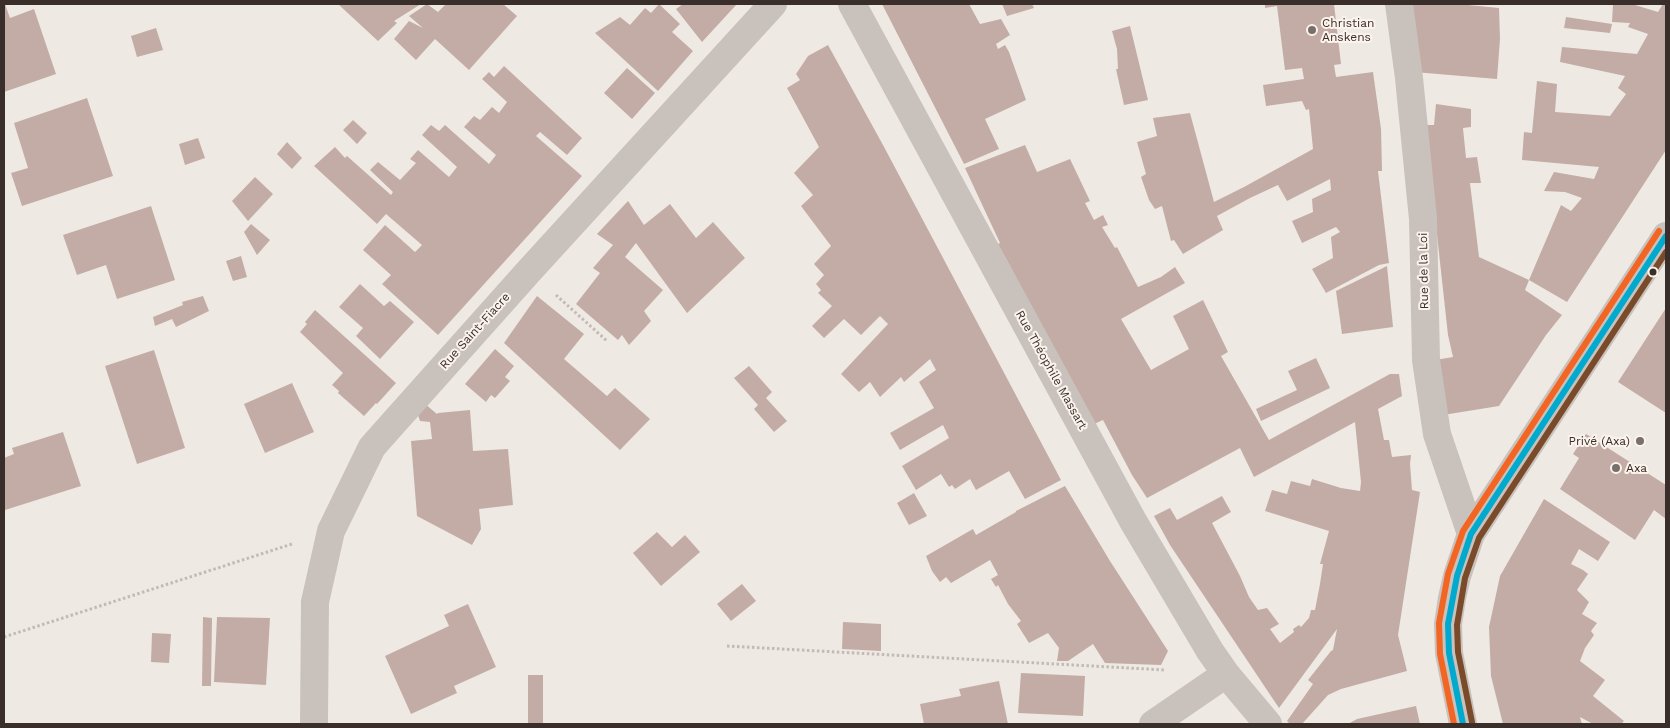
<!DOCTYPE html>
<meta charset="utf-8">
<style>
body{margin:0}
#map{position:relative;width:1670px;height:728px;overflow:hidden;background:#efe9e4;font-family:"Work Sans",sans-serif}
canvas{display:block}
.frame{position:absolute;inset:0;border:5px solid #3a2e2a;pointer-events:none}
</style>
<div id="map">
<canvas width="1670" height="728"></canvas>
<div class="frame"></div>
</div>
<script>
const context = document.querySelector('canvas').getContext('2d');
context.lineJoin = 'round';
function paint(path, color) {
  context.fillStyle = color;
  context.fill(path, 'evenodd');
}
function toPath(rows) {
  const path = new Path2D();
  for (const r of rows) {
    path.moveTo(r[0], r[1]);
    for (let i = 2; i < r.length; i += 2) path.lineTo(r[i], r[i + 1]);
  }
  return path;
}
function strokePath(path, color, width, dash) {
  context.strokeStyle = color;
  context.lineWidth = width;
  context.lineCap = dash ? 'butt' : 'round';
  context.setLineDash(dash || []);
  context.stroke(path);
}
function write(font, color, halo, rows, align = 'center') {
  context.font = font + ' "Work Sans",sans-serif';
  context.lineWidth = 4;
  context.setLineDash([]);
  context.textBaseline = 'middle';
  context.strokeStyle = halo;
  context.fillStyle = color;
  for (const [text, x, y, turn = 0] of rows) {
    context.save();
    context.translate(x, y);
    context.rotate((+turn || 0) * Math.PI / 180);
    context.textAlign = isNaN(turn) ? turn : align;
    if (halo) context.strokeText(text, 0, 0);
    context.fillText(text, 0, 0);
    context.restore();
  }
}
const building = toPath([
 [4,4,5,4,10,18,34,9,56,74,4,92],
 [338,4,421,4,394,21,397,23,378,41],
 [427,4,438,12,446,4,503,4,517,16,469,70,435,39,416,60,394,39,409,21,423,28,409,16],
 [659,4,680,24,672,32,693,51,658,91,595,33,620,17,630,25,645,8,651,13],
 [683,4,737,4,702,42,676,9],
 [882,4,969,4,980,24,1001,19,1010,35,996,44,998,49,1005,45,1009,52,1026,100,985,119,999,149,964,164],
 [1002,4,1032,4,1034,8,1007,16],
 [1265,4,1334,4,1341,64,1334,65,1336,77,1373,72,1381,129,1382,171,1378,171,1389,263,1379,265,1326,293,1312,269,1333,258,1331,237,1340,232,1336,227,1302,243,1292,221,1313,212,1312,199,1331,190,1330,179,1287,201,1278,185,1250,198,1217,216,1223,230,1183,254,1174,240,1171,241,1162,206,1155,209,1149,200,1141,177,1146,174,1137,142,1157,136,1153,118,1190,113,1214,202,1244,187,1313,149,1309,109,1306,110,1302,101,1266,106,1263,85,1304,79,1302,68,1285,70,1277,6,1265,8],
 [1407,4,1457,4,1499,8,1500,39,1497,79,1414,72],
 [1613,4,1635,5,1658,12,1663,4,1666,4,1666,150,1567,302,1529,280,1561,205,1571,211,1582,198,1565,192,1544,191,1554,172,1594,179,1599,167,1522,160,1524,132,1532,133,1537,81,1557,84,1555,112,1610,116,1626,94,1618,88,1625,76,1560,62,1562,47,1637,54,1648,34,1628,27,1630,23,1612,22],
 [1566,17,1612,24,1610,33,1564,28],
 [1130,26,1148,100,1124,105,1116,69,1118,69,1117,49,1112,31],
 [156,28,163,50,137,57,131,36],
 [828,45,883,145,1061,480,1025,499,1009,471,976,490,970,479,955,489,952,485,949,487,941,474,916,490,902,466,949,438,943,425,900,450,890,433,934,408,919,382,936,370,930,359,904,382,901,377,880,397,870,382,859,392,841,374,888,324,880,316,861,335,844,319,824,338,812,326,832,306,818,293,821,290,816,284,824,275,814,264,831,246,801,206,813,195,794,173,819,147,787,88,800,80,796,74,808,56],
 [504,66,582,138,567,155,540,132,536,136,582,176,438,335,382,284,391,275,363,250,385,225,415,252,422,245,386,214,377,224,314,166,335,147,345,158,347,156,391,195,393,192,370,170,378,162,400,180,416,163,410,159,418,150,449,177,457,167,422,135,431,125,439,131,445,125,489,164,496,155,464,127,474,116,480,120,492,107,499,113,507,102,482,79,489,72,494,77],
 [627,68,655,93,632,119,604,93],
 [87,98,113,176,22,206,11,173,28,168,14,123],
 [1436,104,1471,109,1471,127,1463,128,1466,158,1477,157,1481,183,1470,183,1479,257,1529,280,1525,290,1562,315,1546,335,1499,406,1443,415,1435,360,1453,357,1448,335,1425,125,1434,125],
 [353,120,367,133,357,144,343,130],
 [198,138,205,158,185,165,179,144],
 [287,142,302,158,292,169,277,154],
 [1025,145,1037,172,1070,159,1090,201,1085,203,1094,220,1103,215,1108,225,1102,227,1115,248,1117,247,1138,287,1161,277,1175,267,1185,283,1121,319,1151,370,1189,349,1173,316,1203,300,1228,352,1221,356,1269,440,1390,374,1399,374,1402,396,1378,409,1384,440,1389,440,1392,457,1411,455,1410,464,1412,490,1420,492,1398,635,1407,671,1341,689,1328,695,1302,724,1290,724,1287,721,1313,684,1308,680,1331,651,1333,650,1337,629,1279,708,1170,545,1154,516,1170,508,1177,520,1222,496,1231,512,1212,523,1240,576,1249,597,1258,610,1267,608,1279,624,1270,629,1280,643,1294,632,1293,629,1299,625,1301,627,1309,618,1311,610,1315,610,1320,584,1323,564,1320,564,1329,531,1265,511,1272,490,1287,494,1291,481,1310,486,1312,479,1341,488,1360,491,1361,482,1355,422,1254,477,1240,448,1147,498,1132,475,1103,420,1094,424,998,244,1000,243,965,168],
 [255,177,273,194,248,221,232,201],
 [628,201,644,225,670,204,696,238,713,222,745,258,687,313,636,243,625,257,663,290,644,311,651,321,629,345,622,335,618,340,576,304,600,273,593,268,613,245,597,234],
 [151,206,175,280,117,299,106,265,77,275,63,235],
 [251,224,270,240,257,255,244,232],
 [241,256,247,277,233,281,226,261],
 [1387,266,1393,327,1342,334,1336,291],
 [360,284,384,306,390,301,414,322,380,359,356,336,363,328,339,307],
 [203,296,209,311,176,327,172,319,155,326,153,317,183,305,182,302],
 [537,296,584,334,564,359,607,396,615,388,650,419,620,450,504,343],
 [1666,308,1666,413,1618,382],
 [315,310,396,383,377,404,376,403,364,416,338,393,339,391,332,385,343,373,300,332,307,324,305,322],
 [495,349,514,366,505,377,510,381,495,398,491,395,486,402,465,384],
 [154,350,185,448,137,464,105,366],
 [1316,358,1330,388,1261,421,1256,409,1297,390,1288,371],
 [749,366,772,392,766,398,787,421,774,432,754,409,758,405,734,378],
 [292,383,314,432,265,453,244,404],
 [425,404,437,414,438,413,470,410,473,451,508,449,513,505,479,509,481,529,472,545,417,516,411,441,432,439,430,422,420,421,417,412],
 [63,432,81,486,5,510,4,505,4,458,14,454,12,448],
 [1586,434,1666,485,1666,519,1654,510,1635,540,1560,489,1579,458,1573,454],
 [1065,486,1110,561,1168,651,1161,665,1105,663,1093,644,1068,661,1057,661,1059,648,1048,633,1029,643,1017,624,1021,621,1008,604,998,585,996,587,991,579,998,575,990,560,951,583,946,577,940,582,932,571,926,556,973,529,976,535,1016,512,1016,511],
 [914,493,927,516,909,525,897,503],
 [1544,499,1610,542,1598,561,1579,549,1571,564,1583,570,1588,574,1577,590,1589,602,1582,614,1597,623,1591,631,1594,635,1585,648,1580,661,1605,680,1593,696,1624,721,1621,724,1593,724,1580,717,1582,724,1503,724,1491,676,1489,627,1500,576],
 [657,532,672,547,685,535,700,552,661,586,633,553],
 [742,584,756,601,731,621,717,604],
 [468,604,496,667,454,686,457,693,411,714,385,656,449,626,444,615],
 [203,617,212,618,211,686,202,686],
 [217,617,270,618,266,685,214,682],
 [843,622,881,624,881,651,842,649],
 [152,633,171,634,169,663,151,662],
 [1021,673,1085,676,1083,716,1018,713],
 [528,675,543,675,543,724,528,724],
 [999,681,1008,724,924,724,920,704,961,696,959,689],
 [1416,706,1420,724,1348,724,1357,719]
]);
const path = toPath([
 [556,295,607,341],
 [4,637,292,544],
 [727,646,1165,670]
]);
const minor = toPath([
 [852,4,1133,521,1210,651,1226,674,1268,724],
 [1399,4,1409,78,1423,219,1426,360,1437,434,1471,534],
 [314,724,315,602,331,531,372,447,529,271,773,4],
 [1153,724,1226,674],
 [1463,724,1449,653,1448,624,1452,598,1457,576,1471,534,1666,236]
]);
const bus1 = toPath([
 [1463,724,1449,653,1448,624,1457,576,1471,534,1666,236]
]);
const bus2 = toPath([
 [1472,722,1458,652,1457,625,1465,578,1479,538,1666,252]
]);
const bus3 = toPath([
 [1454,724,1440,654,1439,623,1448,574,1463,531,1659,231]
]);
const markers = [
 [1312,30,5,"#796f6b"],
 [1653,272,4.5,"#3a2e2a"],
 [1640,441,5,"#796f6b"],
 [1616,468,5,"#796f6b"]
];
const poiNames = [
 ["Christian",1322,23],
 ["Anskens",1322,37],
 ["Privé (Axa)",1630,441,"right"],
 ["Axa",1626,468]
];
const streetNames = [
 ["Rue de la Loi",1424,271,-91],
 ["Rue Saint-Fiacre",475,331,-48],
 ["Rue Théophile Massart",1051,370,61]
];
paint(building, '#c3aca5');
strokePath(path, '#c1bab5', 3, [2.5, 2.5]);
strokePath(minor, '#c9c1bc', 28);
strokePath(bus1, '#00a9ce', 6);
strokePath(bus2, '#7a4b2a', 6);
strokePath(bus3, '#f26522', 6);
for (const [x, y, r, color] of markers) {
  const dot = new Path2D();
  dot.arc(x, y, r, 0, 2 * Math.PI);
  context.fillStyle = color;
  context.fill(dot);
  strokePath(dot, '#fbf3ec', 2);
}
write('12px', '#3a2e2a', '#fbf3ec', poiNames, 'left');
write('12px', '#3a2e2a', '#fbf3ec', streetNames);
</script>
